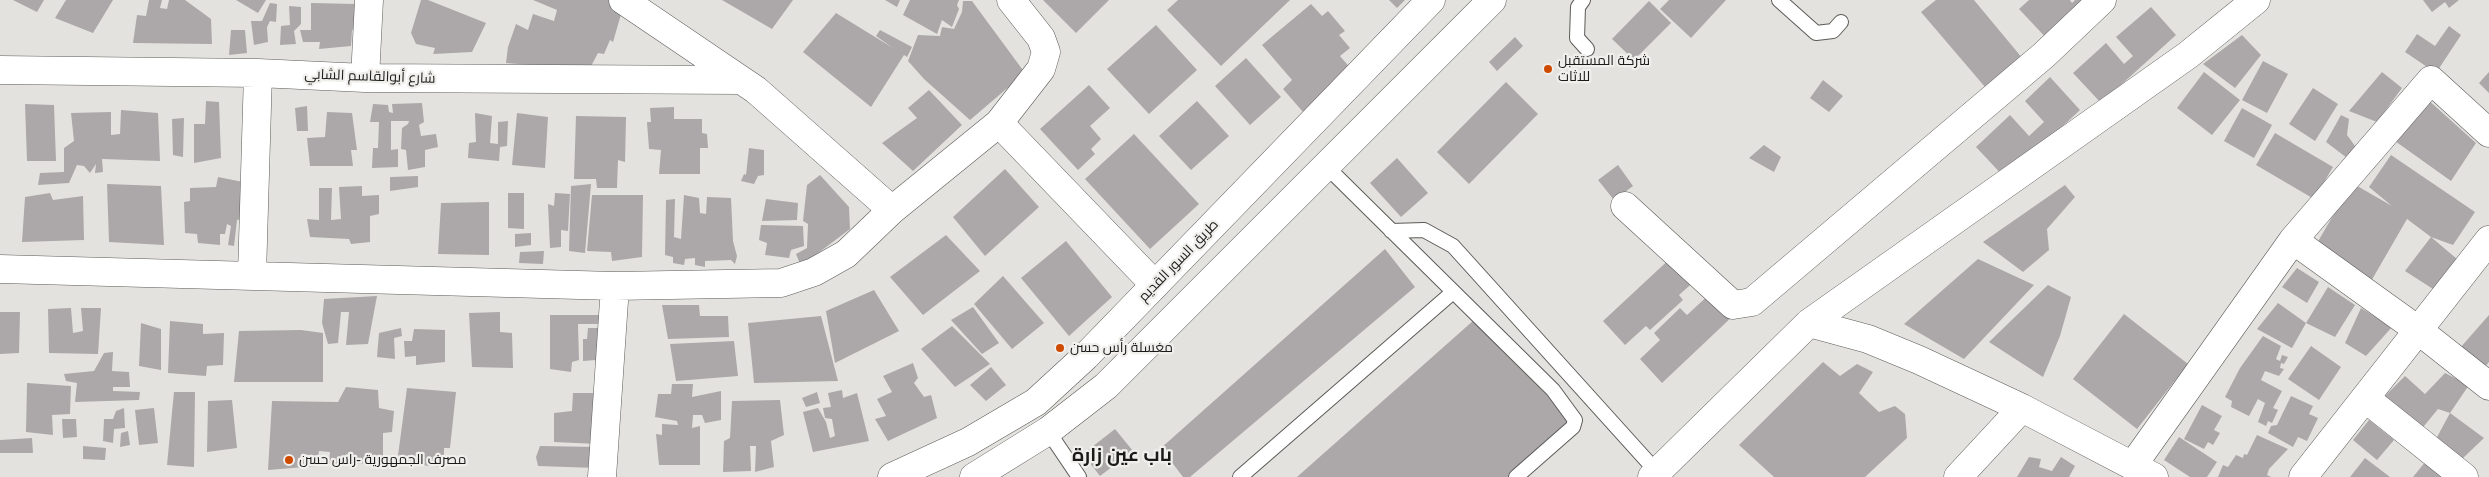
<!DOCTYPE html>
<meta charset="utf-8">
<style>
body{margin:0}
canvas{display:block;background:#e3e2df}
</style>
<canvas width="2489" height="477"></canvas>
<script>
const context = document.querySelector('canvas').getContext('2d');
context.lineJoin = 'round';
function paint(path, color) {
  context.fillStyle = color;
  context.fill(path, 'evenodd');
}
function toPath(rows) {
  const path = new Path2D();
  for (const r of rows) {
    path.moveTo(r[0], r[1]);
    for (let i = 2; i < r.length; i += 2) path.lineTo(r[i], r[i + 1]);
  }
  return path;
}
function strokePath(path, color, width, dash) {
  context.strokeStyle = color;
  context.lineWidth = width;
  context.lineCap = dash ? 'butt' : 'round';
  context.setLineDash(dash || []);
  context.stroke(path);
}
function write(font, color, halo, rows, align = 'center') {
  context.font = font + ' "Times New Roman",Cairo,serif';
  context.lineWidth = 4.5;
  context.setLineDash([]);
  context.textBaseline = 'middle';
  context.strokeStyle = halo;
  context.fillStyle = color;
  for (const [text, x, y, turn = 0] of rows) {
    context.save();
    context.translate(x, y);
    context.rotate((+turn || 0) * Math.PI / 180);
    context.textAlign = isNaN(turn) ? turn : align;
    if (halo) context.strokeText(text, 0, 0);
    context.fillText(text, 0, 0);
    context.restore();
  }
}
const building = toPath([
 [13,0,44,0,37,12],
 [66,0,113,0,93,33,55,18],
 [149,0,162,0,160,8,167,9,169,0,185,0,211,19,212,44,133,43,137,15,146,16],
 [236,0,266,0,258,13],
 [421,0,428,0,486,23,472,52,433,54,435,48,416,44,411,33],
 [533,0,617,0,624,4,613,42,610,40,604,54,598,53,589,70,506,63,508,47,516,24,528,30,533,14,554,21,557,10],
 [722,0,793,0,772,29],
 [885,0,900,0,897,7],
 [910,0,959,0,957,5,959,9,952,27,942,20,937,34,903,15],
 [1043,0,1109,0,1076,33],
 [1178,0,1290,0,1221,66,1167,10],
 [1389,0,1405,0,1397,8],
 [1669,0,1726,0,1691,38,1660,9],
 [1936,0,1974,0,2023,59,1985,87,1921,12],
 [2029,0,2070,0,2072,3,2075,0,2096,0,2050,42,2019,9],
 [2423,0,2459,0,2449,8,2445,2,2432,12],
 [963,1,972,1,1025,73,970,120,924,79,908,61,918,35,940,36,942,27,954,29,962,12],
 [1649,1,1671,23,1634,60,1612,39],
 [270,3,277,4,276,22,270,21,267,27,268,42,254,45,251,21,262,21],
 [311,3,355,4,356,30,352,30,351,46,319,49,320,42,303,42,300,30,311,30],
 [1311,4,1322,16,1328,11,1345,31,1339,35,1350,48,1340,56,1352,70,1303,112,1283,89,1292,80,1262,45],
 [289,6,301,7,301,24,294,31,296,44,280,45,281,26,290,25],
 [2151,7,2176,35,2101,103,2073,73,2106,43,2124,64,2133,56,2116,37],
 [836,13,893,48,876,36,880,30,912,47,907,57,904,55,871,107,803,52],
 [1156,25,1197,70,1149,114,1107,69],
 [2449,26,2461,35,2436,73,2405,52,2417,34,2435,46],
 [231,30,245,30,247,53,229,55],
 [2242,35,2261,55,2235,88,2203,64],
 [1515,37,1523,46,1497,71,1489,62],
 [1246,58,1281,97,1250,125,1215,86],
 [2263,61,2288,74,2267,113,2242,100],
 [2204,72,2240,100,2212,135,2177,108],
 [2382,72,2402,88,2377,122,2349,111],
 [2489,72,2489,93,2479,83],
 [2050,77,2080,110,2006,179,1976,147,2010,115,2029,136,2044,122,2025,101],
 [1823,80,1843,96,1829,112,1810,98],
 [1506,82,1538,114,1469,184,1437,152],
 [1089,85,1110,108,1090,126,1101,139,1091,149,1095,154,1078,170,1040,129],
 [2313,88,2338,104,2315,141,2289,124],
 [929,90,962,125,913,171,882,143,917,118,908,108],
 [2426,98,2476,143,2451,181,2395,141],
 [206,101,219,102,221,158,194,163,194,124,205,124],
 [1197,101,1229,136,1191,170,1159,136],
 [422,103,424,122,419,125,421,136,436,134,438,147,425,150,425,167,408,170,406,150,401,149,402,128,408,124,409,121,391,121,391,150,398,149,398,167,372,168,373,148,378,148,379,122,370,122,373,104,388,105,389,112,393,113,392,104],
 [25,104,54,105,56,161,27,161],
 [307,106,308,131,297,131,295,108],
 [674,107,674,119,702,119,702,133,707,134,708,148,700,148,700,174,659,174,661,150,649,149,647,122,651,122,650,108],
 [2242,108,2272,125,2254,158,2224,141],
 [121,110,158,113,160,161,102,159,103,172,95,173,96,164,90,173,84,166,77,165,69,183,38,185,40,173,64,172,64,148,74,141,71,113,111,112,111,135,120,134],
 [327,112,352,113,357,150,351,150,353,166,310,166,307,138,325,137],
 [475,113,492,116,490,143,498,144,498,122,508,121,507,146,500,147,499,161,468,158,469,143,476,142],
 [517,113,548,117,545,168,512,165],
 [2341,115,2349,119,2347,135,2358,150,2351,161,2326,142],
 [576,116,626,117,625,162,618,160,617,188,597,188,596,179,574,179],
 [184,118,183,157,173,155,172,119],
 [2275,133,2333,167,2314,199,2256,165],
 [1134,134,1199,204,1150,249,1085,179],
 [1764,145,1781,157,1774,172,1749,158],
 [749,148,764,150,764,175,758,176,754,184,741,181,744,174,746,175],
 [2391,155,2475,212,2453,245,2431,237,2457,259,2433,289,2405,271,2431,237,2407,219,2370,283,2313,250,2352,183,2392,206,2369,187],
 [1397,158,1428,193,1401,217,1370,183],
 [1618,165,1633,186,1614,200,1598,180],
 [1005,169,1039,207,985,256,953,217],
 [820,175,849,207,850,229,801,266,796,254,807,248,808,224,803,221,807,185],
 [418,176,418,187,390,191,390,177],
 [218,177,248,183,246,218,237,220,234,246,228,245,231,226,227,224,225,234,220,234,220,245,198,243,197,234,185,233,184,202,190,201,190,188,216,187],
 [107,184,161,186,164,245,109,242],
 [591,184,585,253,569,251,571,186],
 [2065,185,2075,197,2047,229,2049,250,2023,272,1983,242],
 [362,186,362,196,379,195,379,214,370,216,370,242,351,244,349,239,310,237,307,219,319,220,319,188,332,188,331,220,341,219,339,187],
 [50,193,53,200,83,196,84,240,22,242,25,197],
 [508,193,524,193,524,229,508,228],
 [555,193,570,194,568,231,561,230,561,247,550,248,548,204,554,206],
 [592,195,643,195,642,257,612,261,611,252,587,251],
 [684,195,699,198,700,213,706,214,707,197,731,198,733,241,737,256,735,264,731,260,705,261,705,267,695,265,695,258,685,259,684,265,673,263,673,257,665,255,666,200,675,199,674,237,681,239],
 [766,199,798,203,797,220,762,221],
 [489,202,489,255,438,254,441,203],
 [761,225,803,226,804,246,791,250,789,258,765,255,767,243,759,240],
 [531,233,531,245,515,247,515,234],
 [946,235,980,271,923,315,890,277],
 [1066,241,1112,297,1069,336,1021,278],
 [1385,249,1415,287,1190,477,1183,477,1161,448],
 [544,251,543,264,519,263,520,252],
 [1675,254,1697,279,1679,295,1683,300,1650,330,1646,326,1625,345,1603,321],
 [1978,259,2034,285,1964,359,1904,324],
 [2297,268,2319,282,2307,303,2282,287],
 [1003,276,1044,323,1012,349,974,304],
 [2048,285,2071,297,2060,336,2043,377,1989,342],
 [2328,287,2355,305,2335,337,2306,323],
 [874,290,899,331,835,363,826,311],
 [1713,291,1735,314,1662,383,1640,359,1660,340,1654,333,1680,308,1687,315],
 [377,296,368,344,346,345,349,312,341,312,338,343,328,344,322,323,324,299],
 [2278,303,2306,323,2292,348,2257,329],
 [662,305,699,305,700,316,728,316,729,337,668,339],
 [973,307,999,343,982,354,951,320],
 [71,308,73,333,83,331,81,308,101,308,98,354,49,353,48,309],
 [2361,308,2392,327,2366,356,2345,343],
 [0,312,20,312,19,353,0,354],
 [500,312,500,332,512,333,513,368,472,367,469,313],
 [2124,314,2188,364,2137,429,2073,379],
 [550,315,600,315,601,324,578,324,579,360,572,362,571,372,550,369],
 [2489,315,2489,362,2483,369,2460,348],
 [821,316,838,381,754,383,748,323],
 [1474,320,1572,421,1509,477,1297,477],
 [170,321,203,324,203,334,224,333,223,365,207,366,206,376,168,373],
 [141,323,161,329,161,370,139,366],
 [952,326,990,364,955,387,921,349],
 [401,328,402,336,394,338,395,359,377,357,379,333],
 [588,328,607,328,596,368,596,360,583,361,583,339,587,339],
 [414,329,445,330,445,362,416,365,416,356,405,357,404,341,412,341],
 [301,330,323,333,323,382,234,382,239,331],
 [2263,336,2281,346,2276,359,2280,361,2282,355,2288,357,2284,364,2281,363,2280,368,2284,369,2279,376,2265,371,2261,380,2282,391,2273,408,2278,410,2272,423,2268,421,2266,426,2258,422,2265,403,2258,399,2249,416,2231,407,2232,401,2225,397,2240,368],
 [734,341,738,376,676,381,670,344],
 [2311,346,2341,367,2319,400,2288,379],
 [113,352,112,371,129,372,130,387,113,387,113,391,140,392,139,400,75,402,77,383,66,381,64,374,94,371,104,353],
 [1823,362,1840,376,1857,364,1873,372,1859,393,1879,412,1895,406,1905,414,1907,438,1865,477,1774,477,1739,445],
 [913,363,918,378,914,383,924,397,931,395,937,418,888,441,875,419,886,416,877,399,892,392,883,376],
 [991,367,1006,385,986,401,970,385],
 [2445,373,2469,385,2450,413,2438,409,2420,431,2382,399,2405,376,2425,394],
 [27,383,71,386,70,414,52,415,53,435,26,432],
 [672,384,693,384,692,397,721,391,721,420,705,423,702,415,693,415,692,428,700,426,700,465,659,465,656,434,662,435,662,424,678,425,677,421,655,417,658,394,671,394],
 [346,387,378,390,379,408,394,411,392,432,383,433,383,463,329,464,330,452,319,451,317,466,268,470,272,401,338,402],
 [407,388,456,392,450,448,444,448,444,467,397,463],
 [842,390,843,398,857,393,869,441,813,452,803,412,818,408,826,422,830,438,835,436,832,419,825,418,823,408,831,407,828,393],
 [174,392,195,392,194,467,167,465],
 [817,392,820,403,806,407,802,398],
 [573,393,597,393,597,444,554,442,554,413,572,411],
 [2291,396,2313,406,2309,414,2318,418,2307,441,2298,437,2293,447,2268,433,2271,426,2277,425],
 [232,400,237,448,207,452,208,401],
 [780,400,784,435,771,441,774,467,755,472,756,446,750,446,751,471,723,472,724,441,730,438,732,401],
 [2202,405,2222,416,2214,430,2220,433,2213,445,2208,442,2204,449,2184,439],
 [124,408,125,428,114,429,113,443,103,441,104,419,113,419,116,411],
 [154,408,158,443,139,445,135,410],
 [2450,413,2484,438,2462,459,2436,439],
 [62,419,76,419,77,437,63,438],
 [2369,420,2394,440,2377,460,2353,440],
 [1115,429,1133,451,1100,476,1083,454],
 [128,431,130,445,120,447,121,433],
 [2257,435,2288,449,2269,469,2267,475,2271,477,2218,477,2223,465,2228,467,2236,455,2243,458,2244,454,2247,455],
 [2179,437,2217,462,2207,477,2190,477,2164,460],
 [32,438,33,453,0,453,0,440],
 [83,446,106,448,105,460,83,459],
 [540,446,598,447,596,468,538,466,536,457],
 [2029,457,2041,459,2039,467,2052,471,2061,457,2075,466,2069,477,2017,477],
 [2365,458,2390,477,2350,477],
 [2426,461,2446,477,2413,477]
]);
const service = toPath([
 [1583,0,1578,7,1577,38,1587,49],
 [1779,0,1816,33,1833,31,1841,22],
 [1326,166,1553,390,1575,420,1573,427,1516,477],
 [1391,231,1424,230,1453,246,1657,472],
 [1048,431,1079,477],
 [1240,477,1453,292]
]);
const minor = toPath([
 [623,0,756,90,892,210],
 [0,70,258,73,365,78,741,80],
 [365,78,369,0],
 [999,123,1155,285],
 [1625,206,1733,305,1752,302,2044,55,2102,0],
 [2293,240,2431,80,2489,133],
 [0,269,615,286,781,283,814,272,846,254,892,210,999,123,1041,69,1046,52,1041,38,1011,0],
 [252,275,258,73],
 [1809,323,1868,339,1919,360,2022,408,2154,477],
 [2365,398,2464,477],
 [2133,465,2293,240,2418,330,2489,386],
 [602,477,615,286],
 [1652,477,1809,323,2188,55,2256,0],
 [1958,477,2022,408],
 [2303,477,2489,240]
]);
const primary = toPath([
 [892,477,968,442,1036,402,1086,356,1431,0],
 [974,477,1048,431,1106,386,1492,0]
]);
const markers = [
 [1548,69,5,"#ce4a00"],
 [1060,348,5,"#ce4a00"],
 [289,460,5,"#ce4a00"]
];
const poiNames = [
 ["شركة المستقبل",1558,61],
 ["للاثات",1558,77],
 ["مغسلة رأس حسن",1070,348],
 ["مصرف الجمهورية -راس حسن",299,460]
];
const streetNames = [
 ["شارع أبوالقاسم الشابي",370,77,2],
 ["طريق السور القديم",1179,261,-46]
];
const districtNames = [
 ["باب عين زارة",1122,456]
];
paint(building, '#aca8a9');
strokePath(service, '#5c5b58', 16);
strokePath(minor, '#5c5b58', 29);
strokePath(primary, '#5c5b58', 29);
strokePath(service, '#fff', 14);
strokePath(minor, '#fff', 28);
strokePath(primary, '#fff', 28);
for (const [x, y, r, color] of markers) {
  const dot = new Path2D();
  dot.arc(x, y, r, 0, 2 * Math.PI);
  context.fillStyle = color;
  context.fill(dot);
  strokePath(dot, '#f0efec', 2);
}
write('14px', '#1a1a19', '#f0efec', poiNames, 'left');
write('14px', '#1a1a19', '#f0efec', streetNames);
write('bold 19px', '#1a1a19', '#f0efec', districtNames);
</script>
